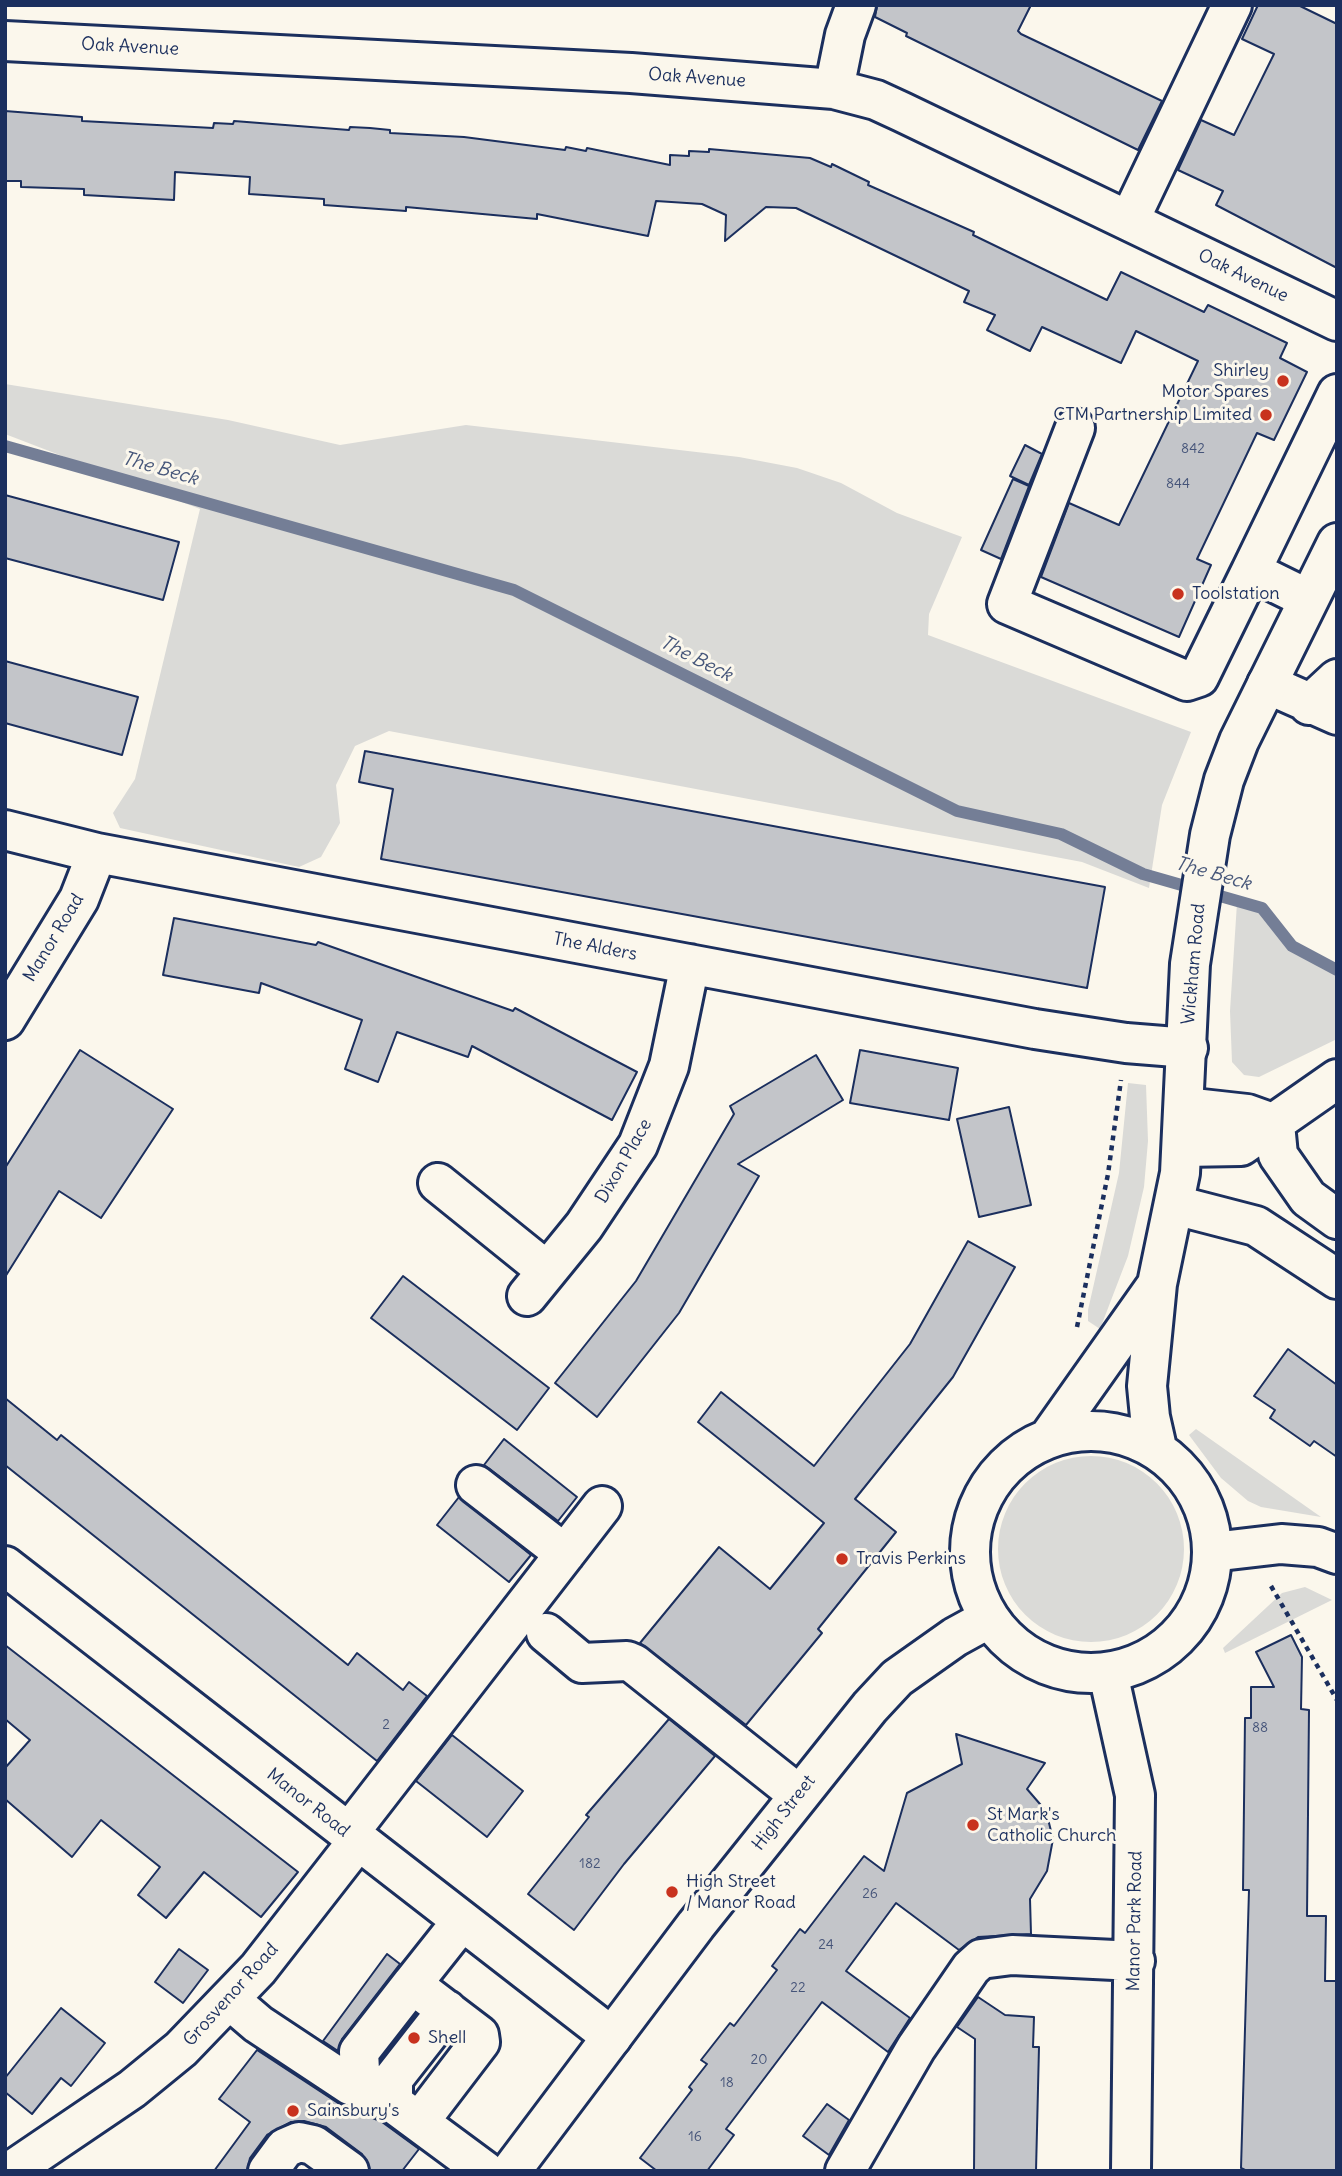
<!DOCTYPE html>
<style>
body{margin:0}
#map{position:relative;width:1342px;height:2176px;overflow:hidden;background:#fbf7ec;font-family:Delius,sans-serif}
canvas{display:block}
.frame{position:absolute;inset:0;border:7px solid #1b2f5e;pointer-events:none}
</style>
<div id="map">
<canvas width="1342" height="2176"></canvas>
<div class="frame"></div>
</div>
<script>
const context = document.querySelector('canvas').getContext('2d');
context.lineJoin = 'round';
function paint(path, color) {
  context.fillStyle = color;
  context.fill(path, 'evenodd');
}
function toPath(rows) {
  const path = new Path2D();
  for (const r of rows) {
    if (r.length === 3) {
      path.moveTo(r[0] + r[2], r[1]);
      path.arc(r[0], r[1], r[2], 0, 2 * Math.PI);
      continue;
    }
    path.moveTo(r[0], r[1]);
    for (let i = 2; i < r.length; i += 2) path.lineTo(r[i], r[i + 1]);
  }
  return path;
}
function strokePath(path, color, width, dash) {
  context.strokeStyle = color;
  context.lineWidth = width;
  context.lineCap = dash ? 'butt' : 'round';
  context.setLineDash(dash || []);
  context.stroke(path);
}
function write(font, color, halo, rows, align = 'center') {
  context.font = font + ' Delius,sans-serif';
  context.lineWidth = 6;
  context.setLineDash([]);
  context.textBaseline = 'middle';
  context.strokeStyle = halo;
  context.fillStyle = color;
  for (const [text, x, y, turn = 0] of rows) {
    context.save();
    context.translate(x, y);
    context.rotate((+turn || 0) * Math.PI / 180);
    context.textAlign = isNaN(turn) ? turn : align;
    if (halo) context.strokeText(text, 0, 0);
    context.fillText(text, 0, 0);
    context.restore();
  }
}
const green = toPath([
 [5,384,228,420,340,445,466,425,739,457,797,468,841,483,897,513,962,537,929,614,928,635,1191,732,1162,805,1149,888,1082,862,389,731,355,746,336,785,340,823,321,857,299,867,120,828,113,813,135,779,200,509,5,434],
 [1237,903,1263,912,1286,947,1337,973,1337,1039,1259,1077,1244,1075,1232,1062,1230,1011],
 [1128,1083,1146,1085,1148,1141,1144,1187,1128,1256,1100,1329,1088,1321,1088,1310,1119,1173],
 [1196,1429,1321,1517,1261,1507,1248,1501,1221,1478,1189,1435],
 [1091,1549,93],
 [1305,1587,1332,1600,1225,1653,1223,1648,1282,1593]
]);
const stream = toPath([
 [5,446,514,590,957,811,1061,834,1143,874,1262,908,1292,946,1337,970]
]);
const building = toPath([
 [877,5,1031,5,1018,31,1021,34,1162,101,1138,150,906,36,907,33,875,17,877,5],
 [1258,5,1298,5,1337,24,1337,268,1216,205,1223,191,1178,170,1201,120,1234,135,1274,54,1242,39,1258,5],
 [5,111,82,117,82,121,213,128,214,123,233,124,234,121,349,130,350,127,370,128,390,130,390,133,464,137,565,150,566,147,586,151,587,148,670,165,670,155,689,156,689,151,709,152,709,149,810,158,831,167,832,164,869,182,868,185,974,232,973,235,1107,300,1121,272,1204,312,1208,305,1287,343,1280,358,1307,372,1274,440,1257,433,1197,559,1211,565,1179,637,1041,577,1069,503,1119,525,1198,361,1136,331,1121,363,1042,327,1030,351,987,330,995,315,964,302,969,291,796,208,766,207,725,241,726,215,702,204,656,201,648,236,537,214,537,219,406,207,406,211,324,205,324,199,249,194,250,177,175,172,174,200,84,195,84,189,21,187,21,181,5,181,5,111],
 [1025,445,1042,454,1029,485,1010,476,1025,445],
 [1013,479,1029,486,1001,559,981,550,1013,479],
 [5,495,179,542,163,600,5,558,5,495],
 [5,661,138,697,122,755,5,723,5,661],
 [365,751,1105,887,1087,988,381,859,393,789,359,782,365,751],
 [174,918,316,945,318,942,513,1011,515,1008,637,1072,612,1120,472,1046,468,1057,397,1032,378,1082,345,1069,362,1020,261,983,259,993,163,975,174,918],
 [80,1050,173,1109,101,1218,59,1191,5,1277,5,1168,80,1050],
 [860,1050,958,1068,949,1120,850,1103,860,1050],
 [816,1055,843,1100,738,1164,759,1176,679,1313,597,1417,555,1383,636,1281,734,1114,730,1106,816,1055],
 [1009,1107,1031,1205,979,1217,957,1119,1009,1107],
 [968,1241,1015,1267,953,1377,855,1499,896,1532,818,1629,822,1633,746,1725,640,1643,719,1547,770,1589,824,1523,698,1422,721,1392,814,1466,910,1344,968,1241],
 [403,1276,549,1388,517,1430,371,1318,403,1276],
 [1288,1349,1337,1385,1337,1457,1314,1441,1310,1446,1270,1418,1275,1410,1254,1396,1288,1349],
 [5,1398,57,1440,61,1435,348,1665,357,1653,403,1690,409,1682,427,1696,377,1761,5,1465,5,1398],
 [504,1439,577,1497,558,1521,484,1465,504,1439],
 [459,1497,531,1555,509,1582,437,1525,459,1497],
 [1291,1635,1302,1657,1301,1709,1309,1710,1307,1916,1326,1916,1325,1981,1337,1981,1337,2171,1247,2171,1241,2168,1249,1890,1243,1890,1245,1718,1251,1718,1251,1687,1274,1687,1256,1652,1291,1635],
 [5,1645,298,1872,261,1917,204,1872,166,1918,138,1895,160,1867,101,1820,72,1857,5,1799,5,1768,30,1740,5,1719,5,1645],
 [669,1719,715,1756,624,1864,574,1930,528,1894,589,1817,586,1815,669,1719],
 [956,1734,1045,1763,1027,1789,1046,1811,1053,1839,1047,1871,1030,1899,1031,1934,978,1937,959,1950,896,1903,846,1971,910,2018,888,2052,822,2002,726,2129,734,2135,707,2171,657,2171,640,2158,692,2090,689,2087,707,2064,701,2060,730,2023,734,2026,777,1970,772,1966,800,1929,805,1933,864,1856,884,1871,907,1793,962,1764,956,1734],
 [452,1735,523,1791,487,1837,416,1781,452,1735],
 [179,1949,208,1970,183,2003,155,1982,179,1949],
 [387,1954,400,1964,342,2039,338,2051,323,2041,387,1954],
 [978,1997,1005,2015,1034,2017,1033,2047,1039,2047,1036,2171,974,2171,975,2039,957,2027,978,1997],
 [61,2008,105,2043,71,2086,61,2078,32,2114,5,2092,5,2078,61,2008],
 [257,2050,338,2103,382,2122,419,2149,402,2171,370,2171,362,2154,326,2127,304,2121,291,2122,267,2135,250,2158,247,2171,214,2171,250,2122,219,2099,257,2050],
 [827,2104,849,2120,829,2155,803,2136,827,2104]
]);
const path = toPath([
 [1077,1327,1108,1174,1121,1080],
 [1271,1586,1337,1700]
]);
const minor = toPath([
 [5,41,631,73,834,89,876,100,902,112,1337,321],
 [834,89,845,35,856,5],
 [1129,221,1232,5],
 [1075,428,1007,604,1187,681,1199,677,1251,571],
 [1308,599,1251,571,1337,394],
 [1267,684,1337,715],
 [1309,705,1337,679],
 [5,830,97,853,1035,1029,1126,1043,1188,1048],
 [5,1020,79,899,97,853],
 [1184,1107,1247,1114,1275,1124],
 [1275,1124,1278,1155,1308,1198,1337,1219],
 [1182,1147,1241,1146,1337,1079],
 [438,1183,547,1271],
 [1175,1205,1256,1226,1337,1279],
 [527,1296,584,1226,638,1145,669,1066,690,964],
 [476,1485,565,1554],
 [1212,1552,1281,1544,1318,1547,1337,1554],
 [5,1566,612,2037],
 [546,1633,582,1663,627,1661,634,1664,799,1795],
 [1108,1673,1135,1795,1131,2171],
 [348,1834,602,1506],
 [230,2000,258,2024,350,2085,393,2103,485,2171],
 [361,2089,359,2052,412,1984],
 [393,2103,393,2079,447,2010],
 [419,2122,480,2042,479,2035,412,1984,462,1921],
 [11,2171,132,2089,181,2049,258,1969,357,1842],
 [268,2171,285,2148,299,2142,313,2145,349,2171],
 [845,2171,916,2048,971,1968,981,1959,1012,1955,1135,1961]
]);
const highway = toPath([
 [1091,1552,121],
 [1050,1436,1156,1286],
 [1157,1448,1150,1417,1147,1386,1157,1284,1180,1173,1190,964,1210,835,1224,780,1239,741,1337,543],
 [511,2171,696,1925,870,1707,897,1678,955,1637,986,1620]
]);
const markers = [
 [1283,381,7,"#c8321e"],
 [1266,415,7,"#c8321e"],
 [1178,594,7,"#c8321e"],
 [842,1559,7,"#c8321e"],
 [973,1825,7,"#c8321e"],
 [672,1892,7,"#c8321e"],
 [414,2038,7,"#c8321e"],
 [293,2111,7,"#c8321e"]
];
const numberNames = [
 ["842",1193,449],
 ["844",1178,484],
 ["2",386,1725],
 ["88",1260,1728],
 ["182",590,1864],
 ["26",870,1894],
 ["24",826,1945],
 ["22",798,1988],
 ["20",759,2060],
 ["18",727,2083],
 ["16",695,2137]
];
const streetNames = [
 ["Oak Avenue",130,47,3],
 ["Oak Avenue",697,78,4],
 ["Oak Avenue",1243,276,26],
 ["Manor Road",54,938,-59],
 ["The Alders",595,947,11],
 ["Wickham Road",1194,964,-85],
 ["Dixon Place",624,1161,-60],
 ["Manor Road",308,1803,38],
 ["High Street",784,1813,-52],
 ["Manor Park Road",1135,1921,-89],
 ["Grosvenor Road",231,1995,-48]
];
const poiNames = [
 ["Shirley",1269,371,"right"],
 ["Motor Spares",1269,392,"right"],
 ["CTM Partnership Limited",1252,415,"right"],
 ["Toolstation",1192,594],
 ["Travis Perkins",856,1559],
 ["St Mark's",987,1815],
 ["Catholic Church",987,1836],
 ["High Street",686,1882],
 ["/ Manor Road",686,1903],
 ["Shell",428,2038],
 ["Sainsbury's",307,2111]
];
const waterNames = [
 ["The Beck",160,469,16],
 ["The Beck",696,659,27],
 ["The Beck",1213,874,16]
];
paint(green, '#dadad7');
strokePath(stream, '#747e96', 12);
paint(building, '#c3c5c9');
strokePath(building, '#1b2f5e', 2);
strokePath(minor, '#1b2f5e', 44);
strokePath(highway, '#1b2f5e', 44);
strokePath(path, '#1b2f5e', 4.5, [5, 5]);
strokePath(minor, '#fbf7ec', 38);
strokePath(highway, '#fbf7ec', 38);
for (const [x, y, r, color] of markers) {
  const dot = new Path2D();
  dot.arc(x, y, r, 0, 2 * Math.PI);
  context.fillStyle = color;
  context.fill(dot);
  strokePath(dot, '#fbf7ec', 2.5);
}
write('14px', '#455479', null, numberNames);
write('18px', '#1b2f5e', '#fbf7ec', streetNames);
write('18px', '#1b2f5e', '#fbf7ec', poiNames, 'left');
write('italic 19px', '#47577a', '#fbf7ec', waterNames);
</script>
